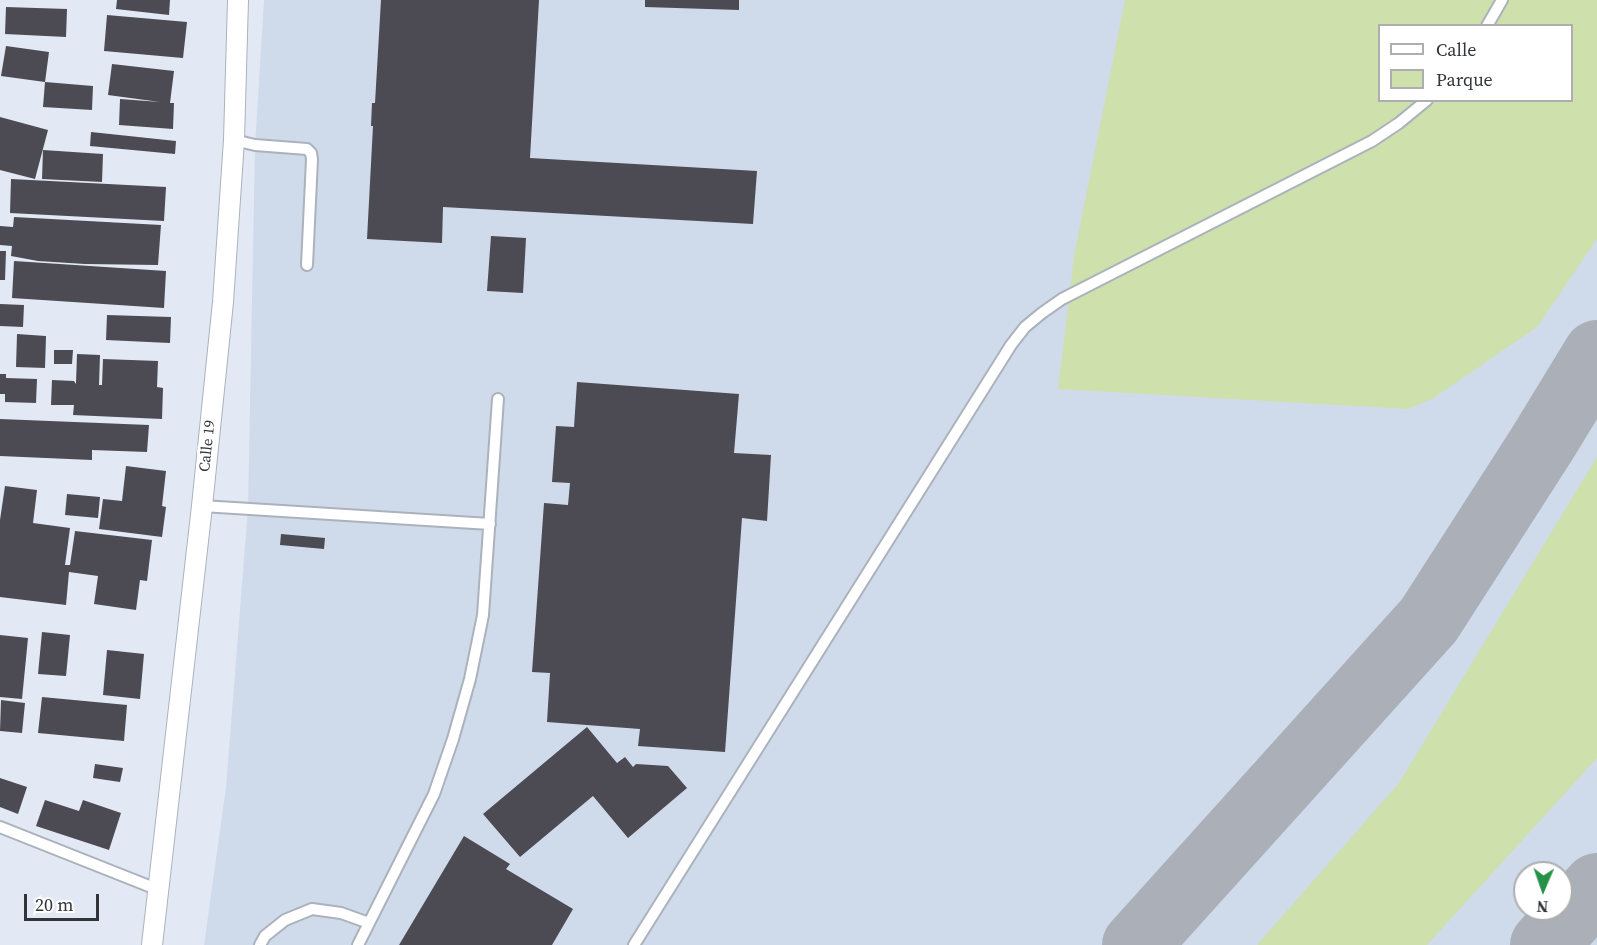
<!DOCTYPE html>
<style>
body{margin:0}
#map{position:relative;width:1597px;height:945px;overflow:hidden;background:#e2e9f4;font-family:"Source Serif 4",serif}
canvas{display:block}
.legend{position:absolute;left:1378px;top:24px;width:195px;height:78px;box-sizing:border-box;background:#fff;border:2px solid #adaeaf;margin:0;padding:8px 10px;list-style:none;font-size:18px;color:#313438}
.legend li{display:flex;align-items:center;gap:12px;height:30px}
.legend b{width:30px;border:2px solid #adaeaf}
.north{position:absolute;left:1513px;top:861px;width:60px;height:60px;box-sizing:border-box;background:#fff;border:2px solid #adaeaf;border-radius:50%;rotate:182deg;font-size:16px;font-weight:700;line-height:24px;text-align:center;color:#313438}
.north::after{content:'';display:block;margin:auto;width:21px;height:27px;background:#259047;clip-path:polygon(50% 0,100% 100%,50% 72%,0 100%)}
.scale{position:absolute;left:24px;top:894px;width:75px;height:27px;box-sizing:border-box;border:3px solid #313438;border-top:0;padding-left:8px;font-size:18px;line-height:21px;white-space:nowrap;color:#313438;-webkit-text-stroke:4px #fff;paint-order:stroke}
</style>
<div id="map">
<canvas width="1597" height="945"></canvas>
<ul class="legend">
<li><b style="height:8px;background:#fff"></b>Calle</li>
<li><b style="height:16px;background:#cee0ab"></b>Parque</li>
</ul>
<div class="north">N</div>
<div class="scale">20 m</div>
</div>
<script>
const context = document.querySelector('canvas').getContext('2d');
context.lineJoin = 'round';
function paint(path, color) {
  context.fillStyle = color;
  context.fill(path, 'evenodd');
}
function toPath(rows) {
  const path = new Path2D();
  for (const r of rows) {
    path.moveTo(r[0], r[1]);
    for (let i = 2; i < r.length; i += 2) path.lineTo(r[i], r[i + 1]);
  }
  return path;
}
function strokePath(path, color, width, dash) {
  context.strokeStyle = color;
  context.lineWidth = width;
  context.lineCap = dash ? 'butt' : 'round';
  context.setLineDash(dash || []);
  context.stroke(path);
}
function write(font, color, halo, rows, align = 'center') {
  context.font = font + ' "Source Serif 4",serif';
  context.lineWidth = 6;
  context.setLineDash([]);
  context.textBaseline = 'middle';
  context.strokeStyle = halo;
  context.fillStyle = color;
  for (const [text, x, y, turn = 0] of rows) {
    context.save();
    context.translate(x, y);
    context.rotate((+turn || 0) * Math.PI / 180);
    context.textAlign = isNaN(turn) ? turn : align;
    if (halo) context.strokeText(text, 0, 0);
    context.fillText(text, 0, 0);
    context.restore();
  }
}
const built = toPath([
 [264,0,1597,0,1597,945,204,945,226,787,248,508,255,145],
 [1380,26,1572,26,1572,100,1380,100],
 [1525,873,1561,873,1561,909,1525,909]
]);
const green = toPath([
 [1125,0,1597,0,1597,239,1537,327,1432,399,1408,409,1058,389,1074,256],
 [1380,26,1572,26,1572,100,1380,100],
 [1597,457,1597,758,1427,945,1257,945,1399,783]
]);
const taxiway = toPath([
 [1136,945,1429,620,1542,444,1597,354],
 [1544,945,1597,887]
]);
const building = toPath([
 [117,0,170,0,169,15,116,9],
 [381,0,539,0,530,158,757,171,753,224,443,207,442,243,367,239,373,126,371,126,372,103,375,103],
 [645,0,739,0,739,10,645,7],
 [6,7,67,9,66,37,5,34],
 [107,15,187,22,183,58,104,51],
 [6,46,49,52,45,82,1,76],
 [112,64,174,71,170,103,174,103,173,129,119,125,120,99,160,102,108,95],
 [45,82,93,86,92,110,43,107],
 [0,117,48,130,35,179,0,170],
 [91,132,176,141,175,154,90,146],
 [43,150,103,154,102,182,42,179],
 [11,179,166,187,164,221,10,213],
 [14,217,161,225,158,265,85,264,38,261,11,256,12,246,0,245,0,226,13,227],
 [491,236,526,238,523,293,487,291],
 [0,251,6,251,5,280,0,280],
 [14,261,166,271,164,308,12,298],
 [0,304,24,305,23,327,0,326],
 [107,315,171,317,170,343,106,340],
 [17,334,46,336,45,368,16,367],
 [54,350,73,350,72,364,54,364],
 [77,354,100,355,99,385,102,385,103,359,158,361,157,387,163,388,162,419,73,415,74,405,51,405,52,380,74,381,76,384],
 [0,374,6,374,6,378,37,379,36,403,5,402,5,394,0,394],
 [577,382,739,394,734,453,771,455,767,521,742,518,725,752,638,746,640,729,547,722,550,673,532,672,544,503,568,505,570,483,552,482,556,426,574,427],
 [0,419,149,425,147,452,92,450,92,460,0,456],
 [126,466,166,471,162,506,166,507,162,537,99,529,103,499,122,501],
 [5,486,37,490,33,523,70,528,65,565,70,565,75,531,152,540,147,581,140,580,136,610,94,604,98,576,69,572,66,605,0,597,0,520],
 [67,494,100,497,98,518,65,515],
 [281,534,325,538,324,549,280,545],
 [42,632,70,635,66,676,38,674],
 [0,635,28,638,22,699,0,697],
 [107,650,144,654,140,699,103,695],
 [42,697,127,705,124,741,38,733],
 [1,700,25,703,22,733,0,731],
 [587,727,617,763,625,757,633,767,636,764,668,766,687,788,628,838,593,796,520,857,483,814],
 [95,764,123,768,120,782,93,778],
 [0,778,27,787,18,814,0,807],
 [45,800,79,811,83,800,121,813,109,850,36,826],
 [464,836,510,864,506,869,573,909,552,945,399,945]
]);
const service = toPath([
 [1487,26,1502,0],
 [234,140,255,145,307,149,311,153,312,159,307,265],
 [202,506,490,524],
 [0,827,159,890],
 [260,945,265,936,285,920,312,909,341,913,369,923],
 [358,945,434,794,453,739,470,679,483,615,498,399],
 [634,945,1011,345,1025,327,1042,313,1062,299,1372,141,1399,123,1427,100]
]);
const minor = toPath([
 [152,945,202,506,223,302,234,140,238,0]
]);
const streetNames = [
 ["Calle 19",208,446,-84]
];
paint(built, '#cfdbeb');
paint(green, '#cee0ab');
strokePath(taxiway, '#aaafb8', 68);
paint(building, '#4c4a53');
strokePath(service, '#abb2bc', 14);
strokePath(minor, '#abb2bc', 22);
strokePath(service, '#fff', 10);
strokePath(minor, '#fff', 20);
write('15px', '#313438', '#fff', streetNames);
</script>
